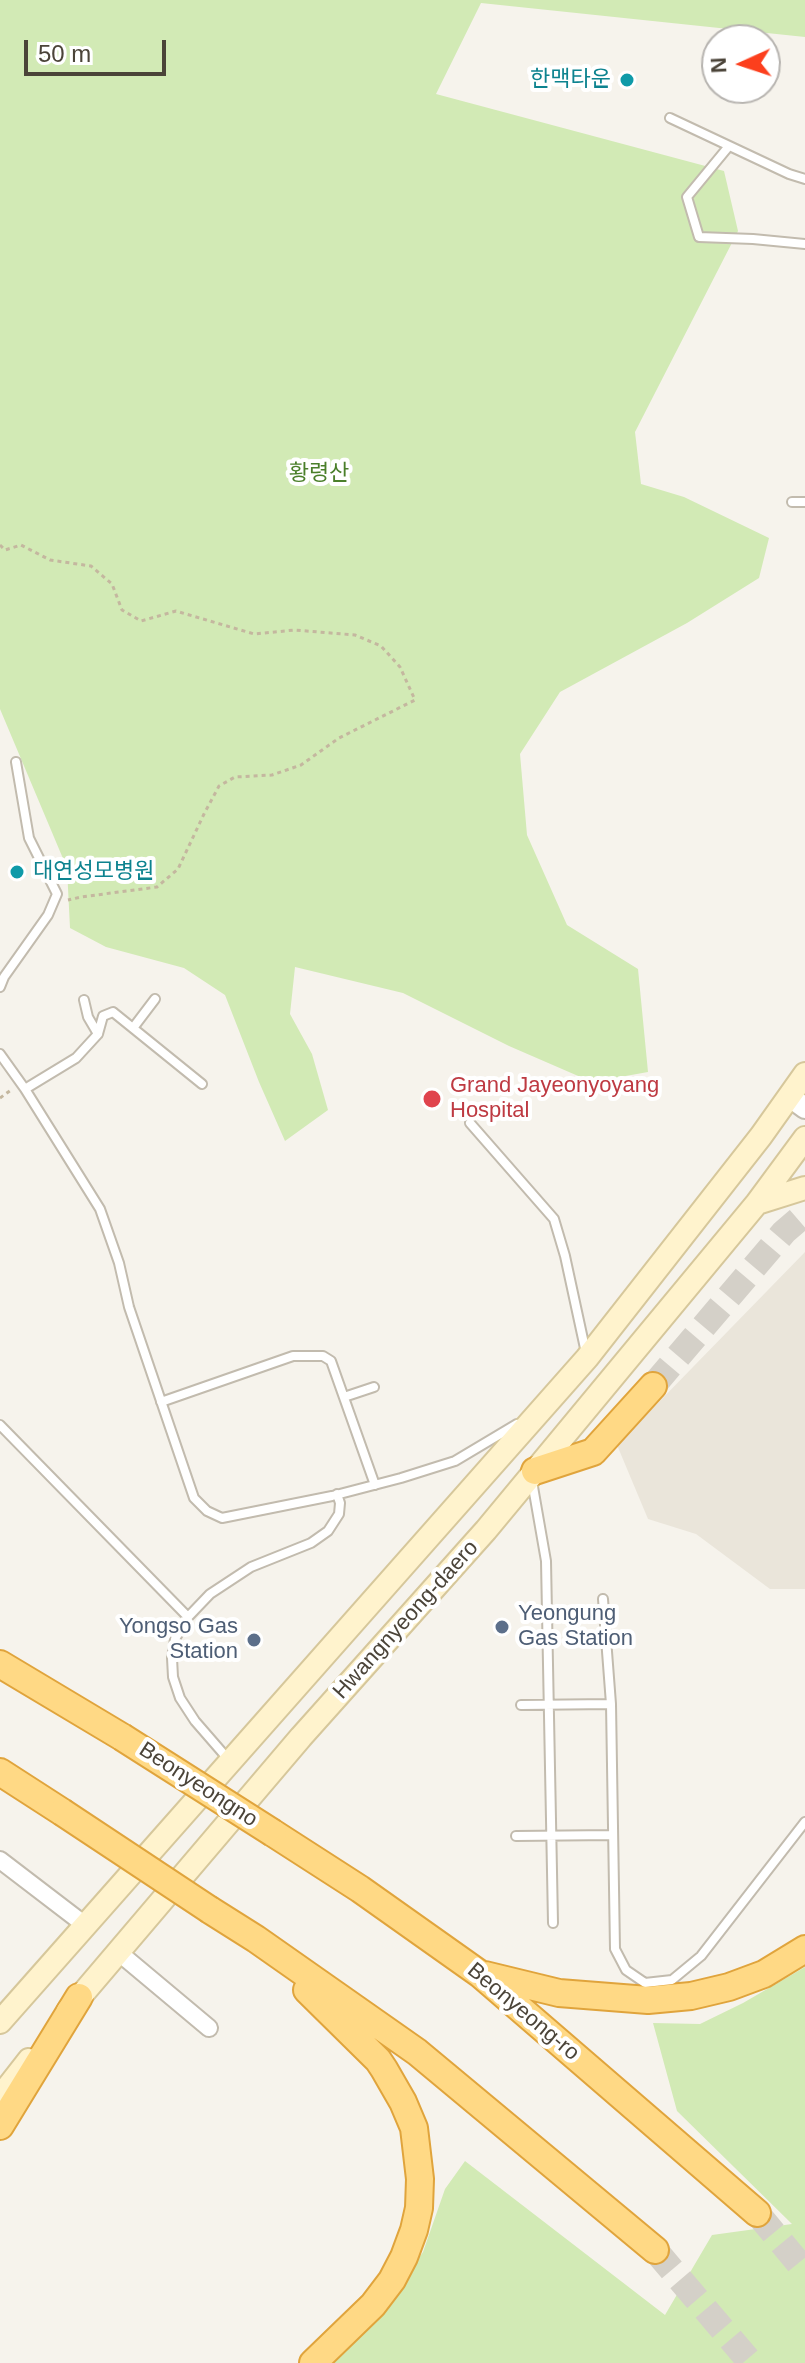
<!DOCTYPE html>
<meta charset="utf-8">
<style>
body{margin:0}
#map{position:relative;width:805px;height:2363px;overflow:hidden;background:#f6f3ec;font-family:Arial,sans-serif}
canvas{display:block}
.north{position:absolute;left:701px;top:24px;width:80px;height:80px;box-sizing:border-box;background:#fff;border:2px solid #b7b4b0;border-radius:50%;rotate:267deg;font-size:22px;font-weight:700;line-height:32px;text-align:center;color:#4b4439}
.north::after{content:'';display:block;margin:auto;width:28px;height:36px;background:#fc3f1d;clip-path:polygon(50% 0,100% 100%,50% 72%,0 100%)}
.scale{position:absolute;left:24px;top:40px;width:142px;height:36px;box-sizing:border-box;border:4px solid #4b4439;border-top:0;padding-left:10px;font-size:24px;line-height:28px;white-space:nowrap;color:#4b4439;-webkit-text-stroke:6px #fff;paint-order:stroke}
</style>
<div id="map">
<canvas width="805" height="2363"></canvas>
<div class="north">N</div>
<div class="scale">50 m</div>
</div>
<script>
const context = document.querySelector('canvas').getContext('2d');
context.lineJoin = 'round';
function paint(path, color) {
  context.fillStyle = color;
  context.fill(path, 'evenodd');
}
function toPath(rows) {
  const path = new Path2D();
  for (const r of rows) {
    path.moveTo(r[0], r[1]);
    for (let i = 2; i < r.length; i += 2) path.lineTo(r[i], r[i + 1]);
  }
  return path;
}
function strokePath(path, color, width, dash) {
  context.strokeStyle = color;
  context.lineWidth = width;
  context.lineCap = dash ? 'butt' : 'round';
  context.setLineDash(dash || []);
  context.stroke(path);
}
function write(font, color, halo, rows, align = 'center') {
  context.font = font + ' Arial,"Noto Sans KR",sans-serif';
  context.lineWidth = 8;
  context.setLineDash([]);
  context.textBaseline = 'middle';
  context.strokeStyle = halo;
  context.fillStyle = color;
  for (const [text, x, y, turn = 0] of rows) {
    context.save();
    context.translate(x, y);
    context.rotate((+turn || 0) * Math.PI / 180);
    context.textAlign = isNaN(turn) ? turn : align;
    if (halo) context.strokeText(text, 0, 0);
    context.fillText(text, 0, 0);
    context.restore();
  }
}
const residential = toPath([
 [805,1252,805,1589,770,1589,696,1534,648,1519,617,1445]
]);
const green = toPath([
 [0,0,805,0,805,37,481,3,436,94,724,171,738,231,635,432,641,484,684,497,769,538,759,578,687,623,560,692,520,754,527,835,567,925,638,969,648,1072,592,1082,509,1046,403,993,295,967,290,1014,312,1054,328,1110,285,1141,259,1082,225,995,184,968,106,947,70,928,67,868,0,709],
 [805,1967,805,2363,329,2363,372,2323,423,2252,445,2189,465,2161,665,2315,712,2235,792,2224,677,2111,653,2023,700,2024,743,2003]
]);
const trunkTunnel = toPath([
 [653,1386,784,1232,805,1214],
 [757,2213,805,2271],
 [655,2250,751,2363]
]);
const path = toPath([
 [0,545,5,550,21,545,50,560,91,566,112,584,122,610,141,621,176,611,254,634,295,630,355,635,381,646,400,667,415,700,339,738,301,765,272,775,235,777,219,786,204,814,178,869,157,887,81,897,68,900],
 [0,1098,11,1090]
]);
const service = toPath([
 [670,118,789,174,805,179],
 [729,146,687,197,699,237,753,239,805,244],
 [792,502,805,502],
 [0,987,4,977,48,915,57,894,29,838,16,762],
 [84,1000,88,1017,98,1034],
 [133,1028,155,999],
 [0,1054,25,1089,100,1209,119,1263,129,1307,194,1498,207,1511,222,1518,332,1496,401,1478,455,1461,517,1424],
 [25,1089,76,1058,98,1034,103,1016,113,1012,202,1084],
 [470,1123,554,1219,565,1256,586,1353],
 [344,1397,374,1387],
 [161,1402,293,1356,323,1356,331,1361,375,1485],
 [0,1425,188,1617],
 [532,1481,546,1561,553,1923],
 [603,1599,611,1704,615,1949,626,1970,645,1983,672,1980,701,1956,805,1822],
 [521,1705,611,1704],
 [228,1759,195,1721,180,1698,173,1677,172,1658,175,1639,188,1617,210,1594,251,1567,311,1543,328,1531,339,1514,340,1503,337,1494],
 [516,1836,613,1835]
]);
const minor = toPath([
 [0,1860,85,1925],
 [117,1951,209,2028]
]);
const tertiary = toPath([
 [790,1097,805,1108]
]);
const secondary = toPath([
 [757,1203,805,1188],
 [68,2011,301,1737,486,1530,757,1203,805,1138],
 [0,2022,587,1358,761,1136,805,1074],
 [0,2097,29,2060]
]);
const trunk = toPath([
 [535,1471,593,1452,653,1386],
 [0,1664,122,1737],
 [0,1772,62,1812],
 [273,1833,360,1889,480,1974,757,2213],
 [210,1910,256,1939,417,2052,655,2250],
 [485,1975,559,1993,648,2000,691,1996,729,1987,764,1974,805,1949],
 [307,1990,378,2060,384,2069,403,2102,414,2128,420,2179,419,2208,414,2230,404,2257,392,2280,373,2305,313,2363],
 [0,2126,79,1997]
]);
const trunkBridge = toPath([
 [122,1737,273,1833],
 [62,1812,210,1910]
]);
const markers = [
 [627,80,8,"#0f9aa8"],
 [17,872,8,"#0f9aa8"],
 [432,1099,10,"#e0444e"],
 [502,1627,8,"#5c6f8a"],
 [254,1640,8,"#5c6f8a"]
];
const cultureNames = [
 ["한맥타운",611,80],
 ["대연성모병원",33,872,"left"]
];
const parkNames = [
 ["황령산",319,474]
];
const healthNames = [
 ["Grand Jayeonyoyang",450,1086],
 ["Hospital",450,1111]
];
const serviceNames = [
 ["Yeongung",518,1614],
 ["Gas Station",518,1639],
 ["Yongso Gas",238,1627,"right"],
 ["Station",238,1652,"right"]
];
const streetNames = [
 ["Hwangnyeong-daero",406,1620,-48],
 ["Beonyeongno",198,1785,33],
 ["Beonyeong-ro",523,2012,40]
];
paint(residential, '#eae5da');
paint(green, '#d2eab5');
strokePath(trunkTunnel, '#d4d0c8', 26, [26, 13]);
strokePath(service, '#c2bbae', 12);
strokePath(minor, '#c2bbae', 20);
strokePath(tertiary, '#c2bbae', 24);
strokePath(secondary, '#d6c79b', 26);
strokePath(trunk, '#e0a43c', 30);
strokePath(path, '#c4b79f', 3, [4, 4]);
strokePath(service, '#fff', 8);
strokePath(minor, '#fff', 16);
strokePath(tertiary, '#fff', 20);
strokePath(secondary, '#fff3cd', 22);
strokePath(trunk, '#ffd985', 26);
strokePath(trunkBridge, '#e0a43c', 30, []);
strokePath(trunkBridge, '#ffd985', 26);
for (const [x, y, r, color] of markers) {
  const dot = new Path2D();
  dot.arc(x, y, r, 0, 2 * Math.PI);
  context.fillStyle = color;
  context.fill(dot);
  strokePath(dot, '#fff', 3);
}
write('22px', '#0d838f', '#fff', cultureNames, 'right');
write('22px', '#4a7f2a', '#fff', parkNames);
write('22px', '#be3a42', '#fff', healthNames, 'left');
write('22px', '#4e5e75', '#fff', serviceNames, 'left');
write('22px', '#4b4439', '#fff', streetNames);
</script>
